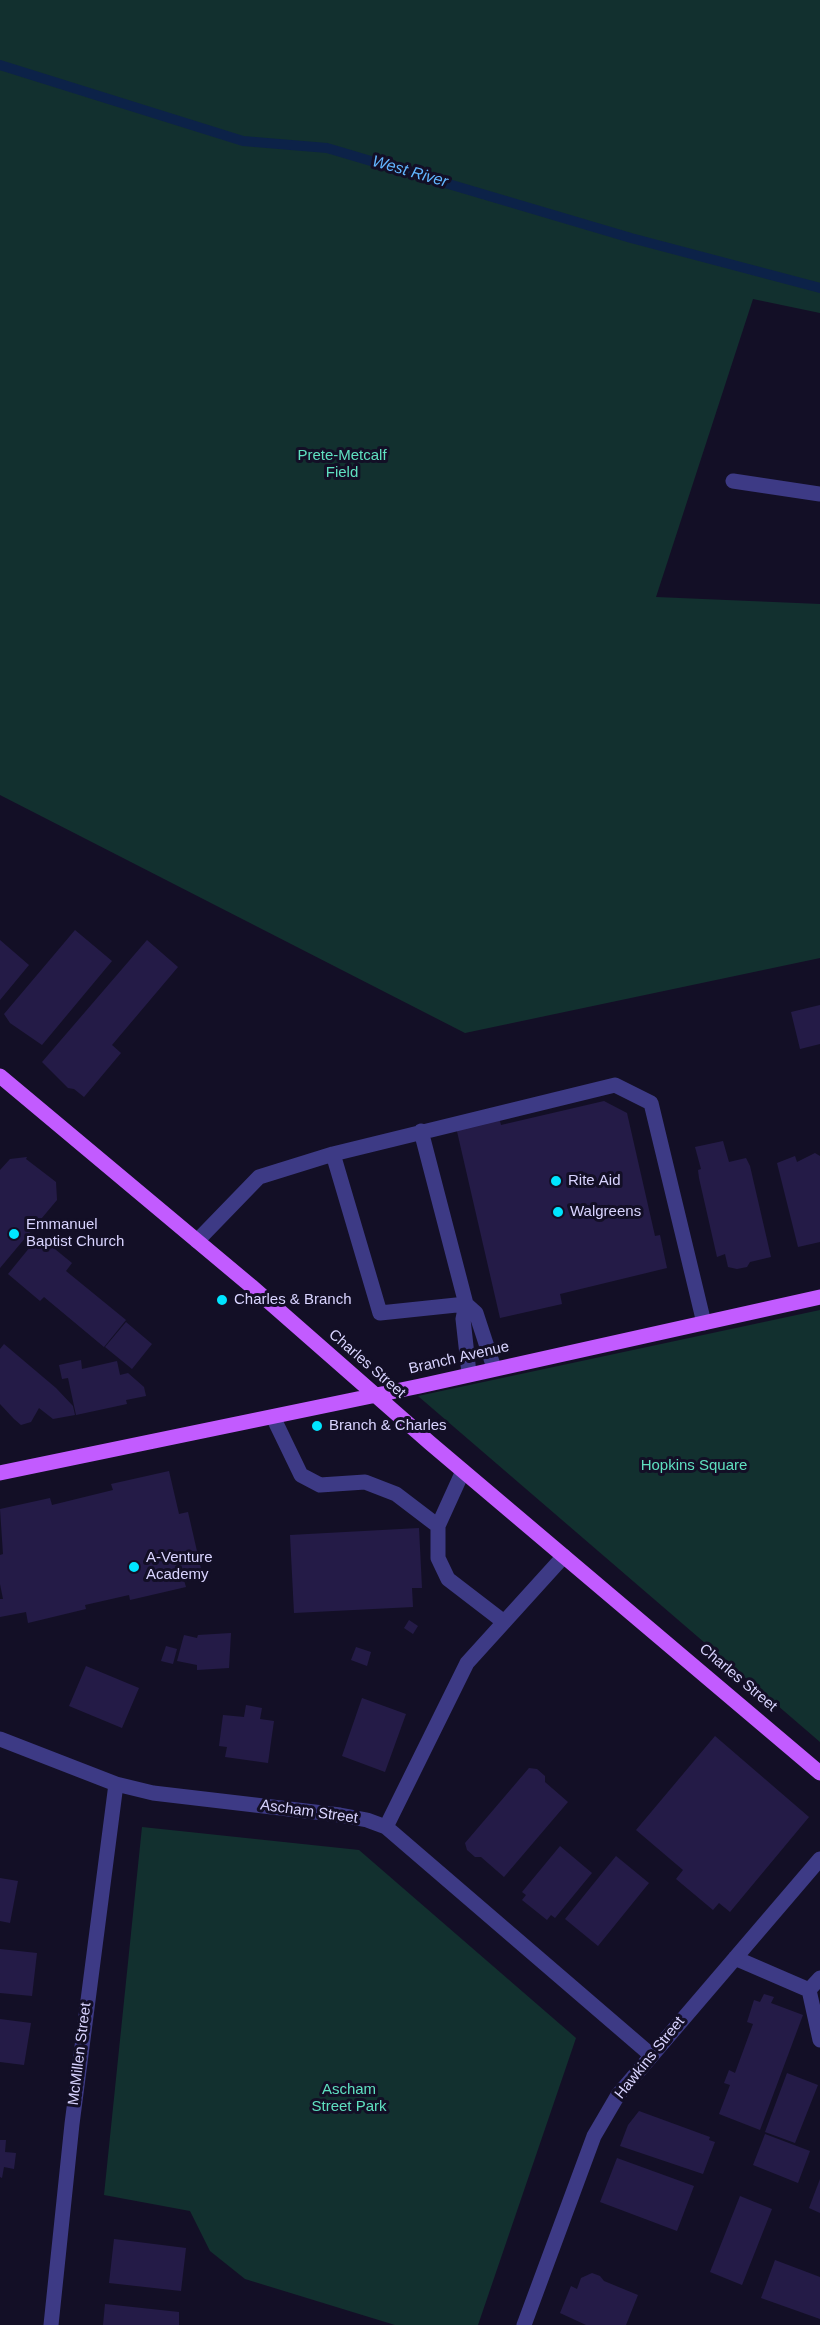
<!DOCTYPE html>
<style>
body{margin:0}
canvas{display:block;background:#130f26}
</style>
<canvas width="820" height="2325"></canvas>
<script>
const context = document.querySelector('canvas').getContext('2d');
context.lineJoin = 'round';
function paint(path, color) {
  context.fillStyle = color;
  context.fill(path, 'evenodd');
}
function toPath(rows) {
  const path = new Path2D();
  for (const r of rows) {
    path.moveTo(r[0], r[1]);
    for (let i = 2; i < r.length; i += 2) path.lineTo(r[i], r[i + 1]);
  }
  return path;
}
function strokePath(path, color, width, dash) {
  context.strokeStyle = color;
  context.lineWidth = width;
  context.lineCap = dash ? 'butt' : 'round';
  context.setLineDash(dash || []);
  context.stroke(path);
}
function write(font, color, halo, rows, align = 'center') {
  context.font = font + ' Arial,sans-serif';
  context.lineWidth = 6;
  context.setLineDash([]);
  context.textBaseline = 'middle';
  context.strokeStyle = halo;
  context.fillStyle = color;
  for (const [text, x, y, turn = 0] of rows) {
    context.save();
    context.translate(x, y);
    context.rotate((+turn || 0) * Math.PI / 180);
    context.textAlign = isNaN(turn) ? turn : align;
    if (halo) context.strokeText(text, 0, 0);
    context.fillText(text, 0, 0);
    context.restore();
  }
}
const green = toPath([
 [0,0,820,0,820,313,753,299,656,597,820,604,820,958,465,1033,0,795],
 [820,1310,820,1742,418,1396],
 [142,1827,359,1850,576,2038,478,2325,395,2325,245,2279,210,2251,190,2211,104,2195]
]);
const stream = toPath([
 [0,65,243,141,327,148,631,238,820,288]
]);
const building = toPath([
 [75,930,112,961,42,1045,10,1023,4,1014],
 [0,940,29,965,0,1000],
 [147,940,178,967,112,1045,121,1053,84,1097,74,1089,68,1088,42,1062],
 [820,1005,820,1044,800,1049,791,1012],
 [604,1101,627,1113,655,1236,660,1235,667,1268,560,1294,562,1304,500,1318,456,1127,499,1117,501,1125],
 [723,1141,729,1162,746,1158,750,1166,771,1257,750,1262,747,1267,737,1269,728,1267,725,1254,717,1257,699,1178,698,1170,701,1169,695,1147],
 [815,1153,820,1156,820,1242,798,1247,777,1163,795,1156,797,1162],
 [27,1157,26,1159,56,1182,57,1200,0,1268,0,1170,10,1159],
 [39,1236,72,1263,66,1271,126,1320,104,1347,44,1297,40,1301,8,1274],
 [126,1322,152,1344,132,1369,105,1347],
 [4,1344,56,1388,73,1406,75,1415,53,1419,39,1408,31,1422,21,1425,14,1419,0,1404,0,1349],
 [81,1360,82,1369,117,1361,120,1375,128,1373,144,1387,146,1396,126,1400,127,1404,76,1415,68,1378,62,1379,59,1365],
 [169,1471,179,1514,188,1512,202,1573,183,1577,186,1587,130,1600,129,1595,85,1605,86,1609,28,1623,26,1612,0,1617,0,1599,3,1599,0,1584,0,1555,3,1554,0,1509,50,1498,52,1505,113,1490,111,1484],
 [419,1528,422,1588,412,1588,413,1607,294,1613,290,1535],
 [409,1620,418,1626,413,1634,404,1628],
 [231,1633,229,1668,197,1670,197,1665,177,1661,184,1635,197,1638,198,1635],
 [166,1646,177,1649,173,1664,161,1661],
 [356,1647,371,1652,367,1666,351,1660],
 [86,1666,139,1688,122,1728,69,1706],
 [362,1698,406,1714,385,1772,342,1756],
 [246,1705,262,1708,260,1719,274,1721,268,1763,225,1757,227,1747,219,1746,223,1715,244,1717],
 [715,1736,809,1817,730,1912,719,1903,713,1910,676,1879,683,1870,636,1830],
 [529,1768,537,1769,545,1776,545,1782,568,1802,504,1877,481,1857,475,1857,467,1850,465,1843],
 [560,1846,592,1873,555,1918,551,1915,547,1920,522,1900,526,1895,522,1892],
 [616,1856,649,1883,598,1946,565,1919],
 [0,1878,18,1881,10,1923,0,1921],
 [0,1949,37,1953,32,1996,0,1993],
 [764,1994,774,1997,771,2003,803,2015,760,2130,719,2114,730,2085,724,2083,729,2070,735,2073,753,2024,747,2022,754,2000,760,2002],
 [0,2019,31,2023,24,2065,0,2062],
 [787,2073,818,2085,795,2143,765,2132],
 [639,2111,710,2137,709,2140,715,2142,703,2174,620,2146,628,2125],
 [765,2134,810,2151,798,2183,753,2165],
 [0,2140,6,2140,5,2152,16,2153,14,2169,4,2167,2,2178,0,2177],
 [617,2158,694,2186,677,2231,600,2202],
 [820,2179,820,2213,809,2208],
 [740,2196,772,2209,742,2285,710,2272],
 [114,2239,186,2248,181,2291,109,2283],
 [775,2260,820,2277,820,2319,761,2298],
 [592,2273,600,2276,604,2281,638,2295,626,2325,586,2325,560,2313,571,2286,577,2289,581,2278],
 [105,2304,179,2312,179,2325,103,2325]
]);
const minor = toPath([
 [733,481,820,494],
 [421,1131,466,1304,463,1319,469,1373],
 [333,1154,380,1313,466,1304,476,1313,494,1368],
 [197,1241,259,1177,333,1154,615,1085,651,1103,704,1323],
 [273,1417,301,1475,320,1485,365,1482,396,1494,438,1526],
 [463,1471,438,1526,438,1558,448,1579,504,1622],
 [0,1739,116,1784,153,1793,340,1815,367,1820,386,1827,651,2055],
 [386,1827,467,1663,564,1556],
 [735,1958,809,1990,820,1978],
 [809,1990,820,2040],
 [51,2325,72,2124,116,1784],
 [524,2325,594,2136,618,2095,820,1859]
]);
const major = toPath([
 [0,1076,251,1286,430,1443,820,1773],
 [0,1473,420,1386,820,1297]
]);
const markers = [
 [556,1181,6,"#00e5ff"],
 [558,1212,6,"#00e5ff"],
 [14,1234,6,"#00e5ff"],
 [222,1300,6,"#00e5ff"],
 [317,1426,6,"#00e5ff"],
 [134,1567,6,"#00e5ff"]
];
const parkNames = [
 ["Prete-Metcalf",342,456],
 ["Field",342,473],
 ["Hopkins Square",694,1466],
 ["Ascham",349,2090],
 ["Street Park",349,2107]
];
const poiNames = [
 ["Rite Aid",568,1181],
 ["Walgreens",570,1212],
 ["Emmanuel",26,1225],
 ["Baptist Church",26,1242],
 ["Charles & Branch",234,1300],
 ["Branch & Charles",329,1426],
 ["A-Venture",146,1558],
 ["Academy",146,1575]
];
const streetNames = [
 ["Branch Avenue",459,1358,-13],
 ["Charles Street",367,1364,41],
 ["Charles Street",738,1678,40],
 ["Ascham Street",309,1812,8],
 ["McMillen Street",80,2054,-83],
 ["Hawkins Street",650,2058,-51]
];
const waterNames = [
 ["West River",410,172,16]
];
paint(green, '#12302f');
strokePath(stream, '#0c2248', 10);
paint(building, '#241b47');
strokePath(minor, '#3d3a85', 15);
strokePath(major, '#c25bff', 15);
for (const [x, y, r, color] of markers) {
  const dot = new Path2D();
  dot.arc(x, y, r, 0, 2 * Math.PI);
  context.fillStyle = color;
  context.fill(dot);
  strokePath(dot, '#130f26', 2);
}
write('15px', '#5fe0c0', '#130f26', parkNames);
write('15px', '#d9d4ff', '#130f26', poiNames, 'left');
write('15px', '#d9d4ff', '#130f26', streetNames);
write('italic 16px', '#62b6ff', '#130f26', waterNames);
</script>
